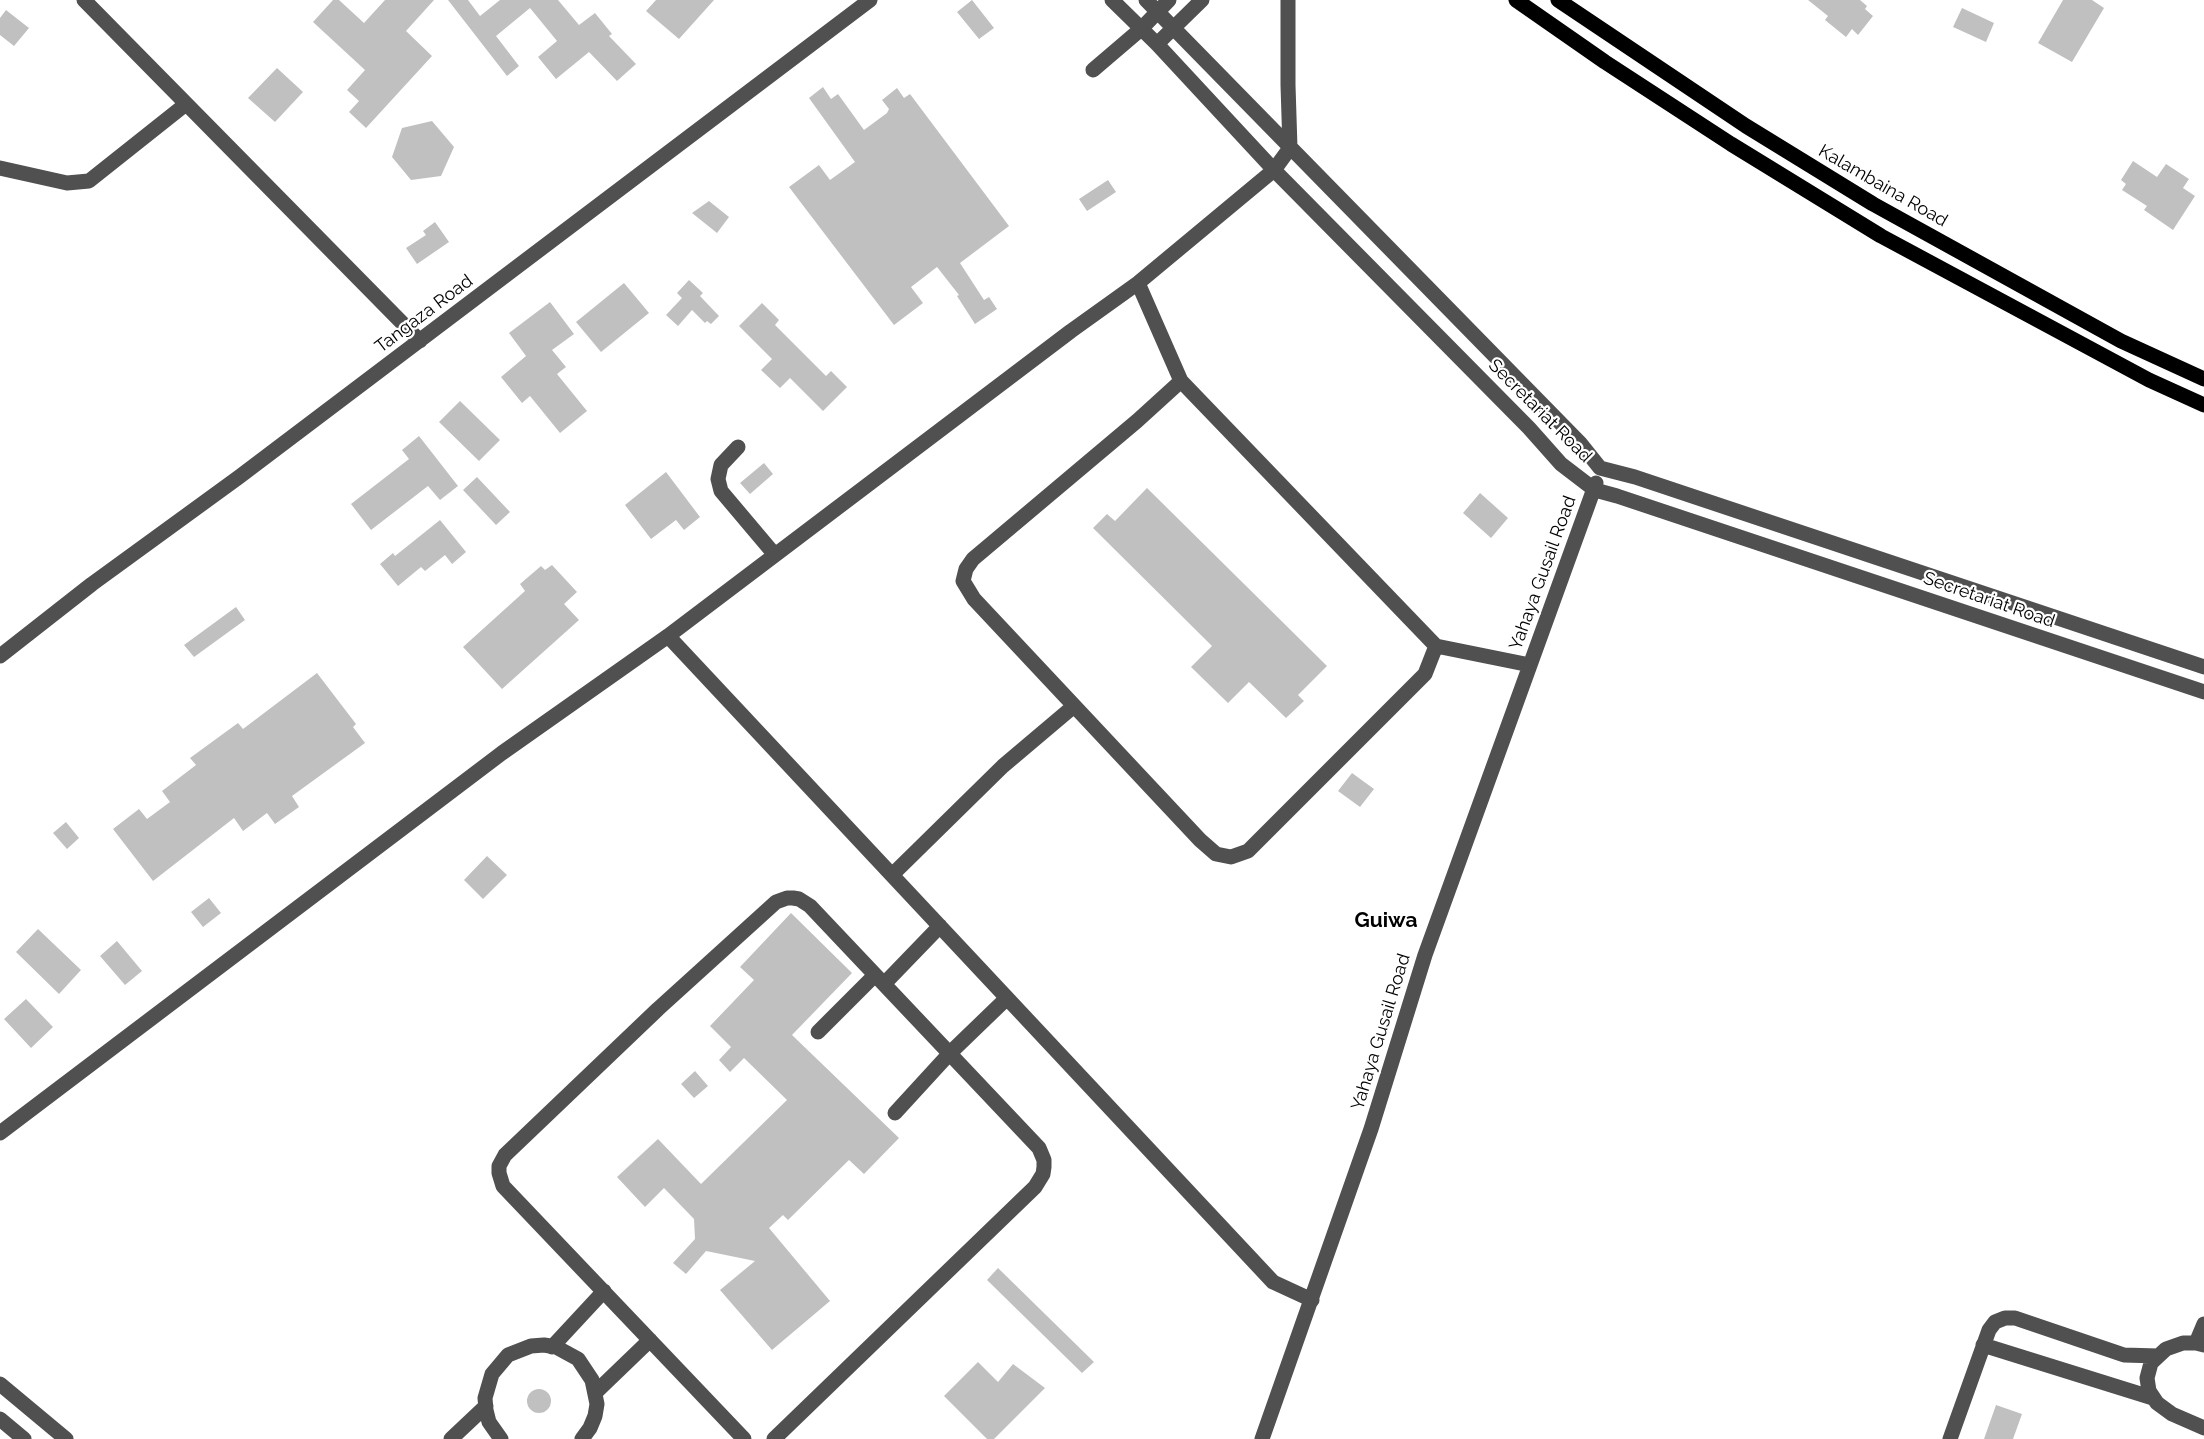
<!DOCTYPE html>
<style>
body{margin:0}
canvas{display:block;background:#fff}
</style>
<canvas width="2204" height="1439"></canvas>
<script>
const context = document.querySelector('canvas').getContext('2d');
context.lineJoin = 'round';
function paint(path, color) {
  context.fillStyle = color;
  context.fill(path, 'evenodd');
}
function toPath(rows) {
  const path = new Path2D();
  for (const r of rows) {
    if (r.length === 3) {
      path.moveTo(r[0] + r[2], r[1]);
      path.arc(r[0], r[1], r[2], 0, 2 * Math.PI);
      continue;
    }
    path.moveTo(r[0], r[1]);
    for (let i = 2; i < r.length; i += 2) path.lineTo(r[i], r[i + 1]);
  }
  return path;
}
function strokePath(path, color, width, dash) {
  context.strokeStyle = color;
  context.lineWidth = width;
  context.lineCap = dash ? 'butt' : 'round';
  context.setLineDash(dash || []);
  context.stroke(path);
}
function write(font, color, halo, rows, align = 'center') {
  context.font = font + ' Raleway,sans-serif';
  context.lineWidth = 4.5;
  context.setLineDash([]);
  context.textBaseline = 'middle';
  context.strokeStyle = halo;
  context.fillStyle = color;
  for (const [text, x, y, turn = 0] of rows) {
    context.save();
    context.translate(x, y);
    context.rotate((+turn || 0) * Math.PI / 180);
    context.textAlign = isNaN(turn) ? turn : align;
    if (halo) context.strokeText(text, 0, 0);
    context.fillText(text, 0, 0);
    context.restore();
  }
}
const building = toPath([
 [333,0,339,0,364,23,385,0,434,0,406,31,432,56,366,128,349,112,359,101,347,90,365,70,313,22],
 [448,0,468,0,480,16,500,0,558,0,579,25,595,13,612,34,609,36,636,64,617,81,589,52,556,79,538,57,557,41,530,8,496,36,519,66,507,76],
 [656,0,714,0,679,39,646,11],
 [972,0,994,28,979,39,957,12],
 [1808,0,1860,0,1867,6,1865,9,1873,16,1858,35,1852,29,1846,37,1825,20,1828,16],
 [2063,0,2092,0,2104,8,2072,62,2038,43],
 [1962,8,1994,23,1986,42,1953,27],
 [6,10,29,28,14,46,0,35,0,18],
 [277,68,303,92,275,122,248,98],
 [823,87,831,99,838,94,864,130,887,113,889,109,882,100,897,88,904,98,910,94,1009,226,960,263,984,300,989,297,997,309,975,324,957,296,959,295,937,267,911,287,923,303,894,325,789,187,819,165,830,180,855,162,809,98],
 [432,121,454,147,441,176,411,180,392,157,402,128],
 [2133,161,2157,177,2166,164,2189,179,2183,188,2195,196,2173,230,2144,210,2147,206,2122,190,2126,184,2121,180],
 [1108,180,1116,192,1087,211,1079,199],
 [709,201,729,217,717,233,692,213],
 [435,222,449,242,417,264,406,248,426,235,423,231],
 [689,280,703,293,700,296,719,316,711,324,707,321,705,323,692,310,678,326,666,315,682,298,677,293],
 [624,283,649,313,601,352,576,322],
 [550,302,574,334,552,350,566,367,557,374,587,411,560,433,530,396,522,403,501,377,526,356,509,333],
 [762,303,779,320,775,325,826,376,831,371,847,387,823,411,790,378,780,388,761,370,772,359,739,326],
 [460,401,500,440,479,461,439,422],
 [419,436,458,486,440,500,428,486,371,530,351,504,409,459,402,450],
 [764,463,773,474,750,494,740,483],
 [666,472,700,517,684,530,676,520,651,539,625,505],
 [477,477,510,512,496,525,463,490],
 [1147,488,1327,666,1298,695,1304,701,1286,718,1249,682,1228,703,1191,667,1212,646,1093,528,1107,514,1115,521],
 [1480,493,1508,518,1491,538,1463,513],
 [440,520,466,552,452,564,445,555,425,571,421,567,398,586,380,564,393,553,395,556],
 [552,565,577,592,564,604,579,620,502,689,463,647,525,591,520,584,541,566,545,570],
 [236,607,245,620,194,657,184,645],
 [317,673,356,724,353,727,365,743,292,796,299,807,275,824,267,813,243,831,234,818,153,881,113,829,139,809,147,819,170,802,162,791,196,765,190,758,238,723,243,729],
 [1352,773,1374,789,1360,807,1338,791],
 [66,822,79,838,67,849,53,833],
 [487,856,507,875,483,899,464,880],
 [209,898,221,913,203,927,191,912],
 [791,913,852,973,792,1035,899,1138,864,1174,849,1160,788,1220,783,1215,769,1228,830,1301,772,1350,720,1290,755,1261,706,1251,686,1274,673,1263,695,1239,694,1219,664,1188,645,1207,617,1177,658,1139,701,1184,787,1100,744,1058,730,1072,719,1060,731,1047,710,1026,754,980,740,967],
 [38,929,81,970,59,994,16,952],
 [117,941,142,971,125,985,100,956],
 [26,999,53,1027,31,1048,4,1019],
 [695,1071,708,1086,694,1098,681,1084],
 [998,1268,1094,1362,1082,1373,987,1280],
 [978,1362,998,1382,1013,1364,1045,1388,994,1439,987,1439,944,1396],
 [539,1401,12],
 [1996,1405,2022,1414,2013,1439,1984,1439]
]);
const minor = toPath([
 [84,0,420,341],
 [1112,0,1157,44,1274,170,1529,428,1561,464,1595,490,1617,496,2204,692],
 [1146,0,1580,443,1600,468,1635,477,2204,667],
 [1157,44,1202,0],
 [1093,70,1141,29,1169,0],
 [0,168,67,183,89,181,186,104],
 [1138,283,1181,381,1436,646,1530,665],
 [1181,381,1137,421,973,559,966,569,963,581,974,599,1200,840,1216,854,1231,857,1248,851,1425,674,1436,646],
 [738,447,721,465,718,479,721,491,775,555],
 [668,636,1273,1282,1312,1300],
 [0,656,92,584,239,477,870,0],
 [892,875,1003,766,1074,706],
 [884,984,940,926],
 [818,1032,875,975],
 [895,1113,950,1053,1007,998],
 [0,1133,502,753,668,636,1071,331,1138,283,1274,170,1290,148,1288,85,1288,0],
 [2196,1343,2204,1324],
 [1983,1345,2153,1398],
 [2204,1345,2196,1343,2183,1343,2166,1349,2151,1363,2147,1378,2149,1391,2157,1403,2172,1414,2204,1428],
 [552,1347,604,1291],
 [0,1384,66,1439],
 [596,1392,650,1340],
 [0,1419,24,1439],
 [451,1439,486,1406],
 [501,1439,489,1422,486,1410,485,1398,492,1374,508,1355,531,1346,544,1345,556,1347,578,1359,592,1380,597,1404,595,1416,590,1428,582,1439],
 [744,1439,503,1186,499,1173,499,1166,505,1155,658,1009,776,902,787,898,793,898,799,899,810,906,1039,1148,1044,1160,1044,1167,1043,1174,1035,1187,774,1439],
 [1262,1439,1371,1129,1425,955,1596,483],
 [1950,1439,1989,1330,1995,1322,2005,1318,2015,1318,2124,1355,2158,1356]
]);
const major = toPath([
 [1516,0,1605,62,1731,144,1881,236,2149,380,2204,405],
 [1558,0,1746,126,1873,204,2121,341,2204,379]
]);
const streetNames = [
 ["Kalambaina Road",1883,186,30],
 ["Tangaza Road",424,314,-37],
 ["Secretariat Road",1540,411,45],
 ["Yahaya Gusail Road",1543,573,-70],
 ["Secretariat Road",1989,600,19],
 ["Yahaya Gusail Road",1381,1032,-73]
];
const quarterNames = [
 ["Guiwa",1386,921]
];
paint(building, '#c0c0c0');
strokePath(minor, '#505050', 15);
strokePath(major, '#000', 15);
write('18px', '#000', '#fff', streetNames);
write('bold 21px', '#000', '#fff', quarterNames);
</script>
